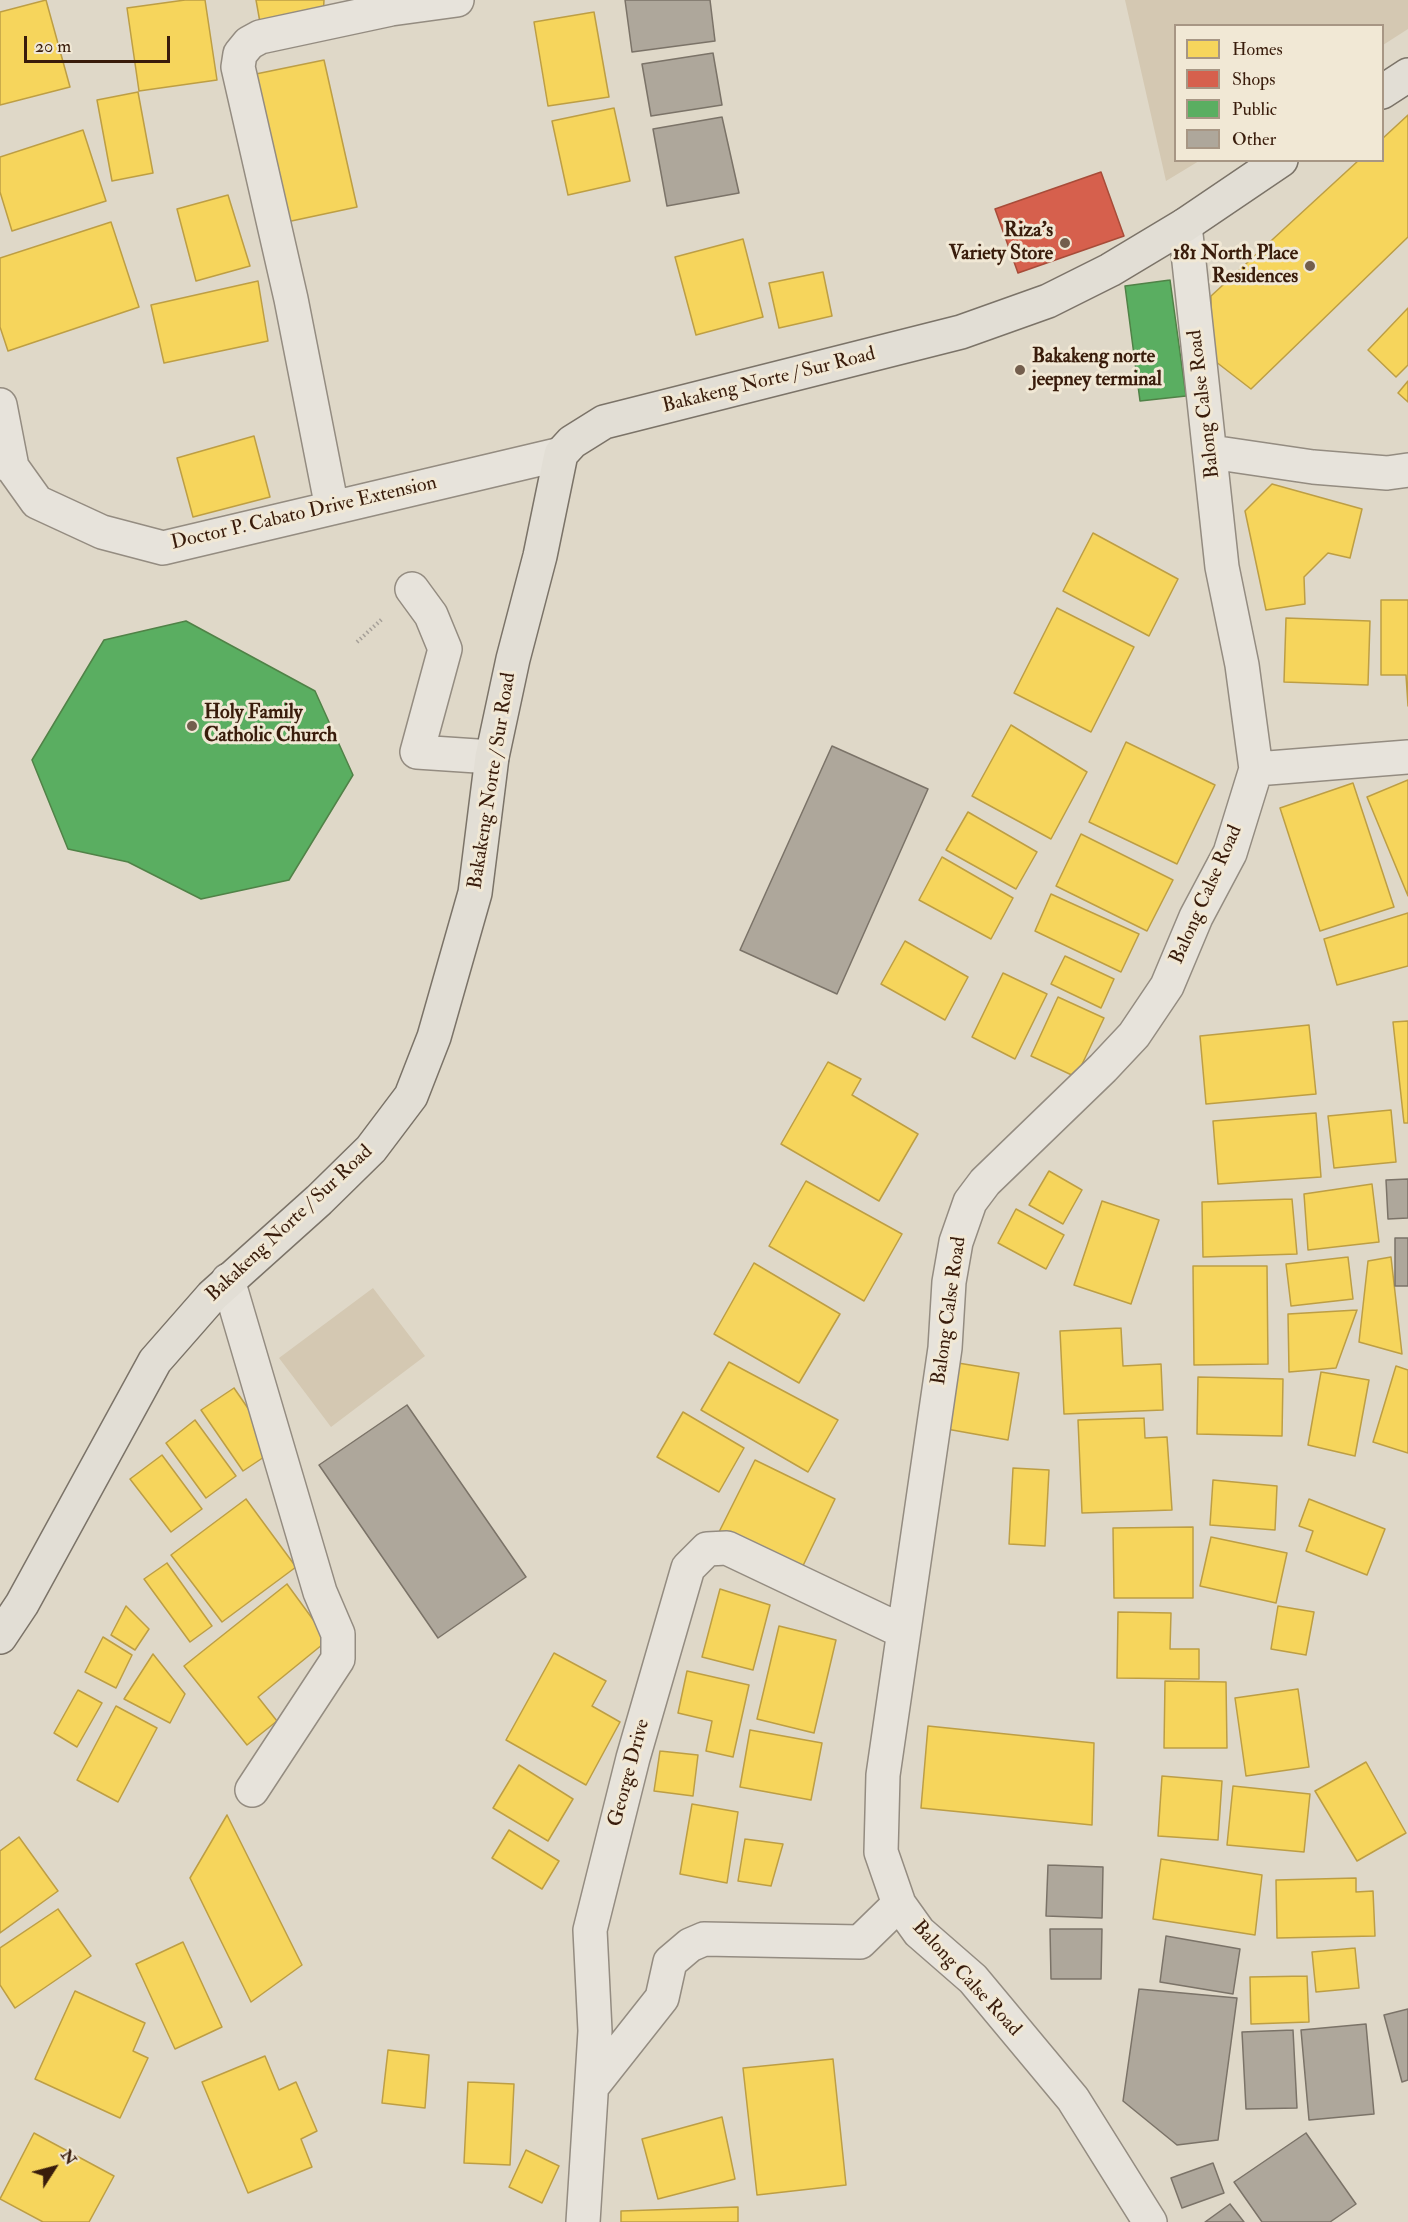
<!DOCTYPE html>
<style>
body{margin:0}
#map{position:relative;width:1408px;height:2222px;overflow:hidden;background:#dfd8c8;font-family:"IM FELL Double Pica",serif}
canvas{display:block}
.legend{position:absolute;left:1174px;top:24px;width:210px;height:138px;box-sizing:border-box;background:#f1e8d5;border:2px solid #a79684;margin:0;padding:8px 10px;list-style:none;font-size:18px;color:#391c0b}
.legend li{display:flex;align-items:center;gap:12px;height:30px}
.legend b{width:30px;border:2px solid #a79684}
.north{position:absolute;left:24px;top:2138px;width:60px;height:60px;-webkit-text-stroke:4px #f1e8d5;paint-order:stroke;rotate:54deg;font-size:16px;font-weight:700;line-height:24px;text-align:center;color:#391c0b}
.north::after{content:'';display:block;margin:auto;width:21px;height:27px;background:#391c0b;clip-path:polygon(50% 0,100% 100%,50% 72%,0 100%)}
.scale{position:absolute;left:24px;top:36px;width:146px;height:27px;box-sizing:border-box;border:3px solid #391c0b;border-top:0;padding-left:8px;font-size:18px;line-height:21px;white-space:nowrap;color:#391c0b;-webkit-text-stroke:4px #f1e8d5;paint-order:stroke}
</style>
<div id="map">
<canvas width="1408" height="2222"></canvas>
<ul class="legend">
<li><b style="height:16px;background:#f6d55c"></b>Homes</li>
<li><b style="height:16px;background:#d6604d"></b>Shops</li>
<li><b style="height:16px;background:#5aae61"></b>Public</li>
<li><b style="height:16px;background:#aea79b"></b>Other</li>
</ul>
<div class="north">N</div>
<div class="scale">20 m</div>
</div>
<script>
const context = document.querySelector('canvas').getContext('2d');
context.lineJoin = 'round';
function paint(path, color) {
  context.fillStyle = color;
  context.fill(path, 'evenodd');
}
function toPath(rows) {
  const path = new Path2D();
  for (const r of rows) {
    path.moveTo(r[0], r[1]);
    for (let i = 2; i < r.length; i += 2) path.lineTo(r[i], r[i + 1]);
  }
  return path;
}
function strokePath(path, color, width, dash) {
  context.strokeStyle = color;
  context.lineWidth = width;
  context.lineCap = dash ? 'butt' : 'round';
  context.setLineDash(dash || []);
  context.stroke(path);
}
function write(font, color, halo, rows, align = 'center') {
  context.font = font + ' "IM FELL Double Pica",serif';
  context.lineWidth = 6;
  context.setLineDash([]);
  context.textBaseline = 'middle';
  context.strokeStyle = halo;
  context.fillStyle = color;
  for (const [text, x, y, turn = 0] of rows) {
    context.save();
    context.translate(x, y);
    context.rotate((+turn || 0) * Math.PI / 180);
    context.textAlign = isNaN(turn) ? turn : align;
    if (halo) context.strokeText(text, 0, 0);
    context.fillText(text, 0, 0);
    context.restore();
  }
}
const green = toPath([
 [1125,0,1408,0,1408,29,1383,45,1382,26,1176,26,1176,160,1199,161,1166,181],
 [373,1288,425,1356,331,1427,279,1358]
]);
const homes = toPath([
 [46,0,70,87,0,105,0,12,46,0],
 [185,0,205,0,217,80,139,91,127,8,185,0],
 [256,0,324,0,323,17,261,28,256,0],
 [594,12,609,97,548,106,534,22,594,12],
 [324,60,357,207,282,223,251,75,324,60],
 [138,92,153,173,112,181,97,100,138,92],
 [614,108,630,181,568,195,552,121,614,108],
 [1408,115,1408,237,1251,389,1211,358,1211,296,1359,160,1382,160,1382,139,1408,115],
 [83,130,106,201,12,231,0,192,0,157,83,130],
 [228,195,250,266,196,281,177,209,228,195],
 [111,222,139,307,8,351,0,327,0,258,111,222],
 [743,239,763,317,696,335,675,257,743,239],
 [823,272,832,316,779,328,769,283,823,272],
 [258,281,268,341,164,363,151,305,258,281],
 [1408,308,1408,365,1396,377,1368,350,1408,308],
 [1408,381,1408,402,1398,393,1408,381],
 [254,436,270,497,193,517,177,458,254,436],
 [1272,484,1362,509,1350,558,1328,553,1304,577,1305,604,1266,610,1245,511,1272,484],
 [1093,533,1178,579,1149,636,1063,591,1093,533],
 [1381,600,1408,600,1408,706,1406,675,1381,675,1381,600],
 [1057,608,1134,647,1091,732,1014,693,1057,608],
 [1286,618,1370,621,1368,685,1284,682,1286,618],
 [1011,725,1087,772,1051,839,972,796,1011,725],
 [1126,742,1215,785,1177,864,1089,822,1126,742],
 [1408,780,1408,896,1367,797,1408,780],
 [1353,783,1394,907,1320,931,1280,808,1353,783],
 [968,812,1037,852,1016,889,946,850,968,812],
 [1081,834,1173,880,1147,931,1056,886,1081,834],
 [942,857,1013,898,991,939,919,900,942,857],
 [1051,894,1139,934,1121,972,1035,931,1051,894],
 [1408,913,1408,966,1337,985,1324,939,1408,913],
 [905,941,968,977,945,1020,881,984,905,941],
 [1065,956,1114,979,1101,1008,1051,984,1065,956],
 [1003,973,1047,994,1015,1059,972,1037,1003,973],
 [1058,997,1104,1018,1076,1077,1031,1056,1058,997],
 [1408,1021,1408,1123,1404,1123,1393,1022,1408,1021],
 [1309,1025,1316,1094,1206,1104,1200,1036,1309,1025],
 [828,1062,861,1079,852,1095,918,1134,879,1201,781,1144,828,1062],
 [1391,1110,1396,1162,1334,1168,1328,1116,1391,1110],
 [1316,1113,1321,1177,1218,1184,1213,1121,1316,1113],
 [1049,1171,1082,1190,1063,1224,1029,1205,1049,1171],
 [806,1181,902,1234,864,1301,769,1246,806,1181],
 [1372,1184,1379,1242,1308,1250,1304,1194,1372,1184],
 [1292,1199,1297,1254,1203,1257,1202,1202,1292,1199],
 [1102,1201,1159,1220,1131,1304,1074,1285,1102,1201],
 [1016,1209,1064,1235,1046,1269,998,1243,1016,1209],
 [1348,1257,1353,1299,1291,1306,1286,1264,1348,1257],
 [1391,1257,1402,1354,1359,1342,1368,1261,1391,1257],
 [754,1263,840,1314,799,1383,714,1334,754,1263],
 [1193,1266,1267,1266,1268,1364,1194,1365,1193,1266],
 [1357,1310,1336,1368,1289,1372,1288,1314,1357,1310],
 [1121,1328,1123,1366,1161,1364,1163,1410,1064,1414,1060,1331,1121,1328],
 [729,1362,838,1420,808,1472,701,1410,729,1362],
 [952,1362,1019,1373,1008,1440,941,1428,952,1362],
 [1396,1366,1408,1370,1408,1453,1373,1442,1396,1366],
 [1321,1372,1369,1380,1355,1456,1308,1445,1321,1372],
 [1198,1377,1283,1379,1282,1436,1197,1434,1198,1377],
 [234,1388,276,1449,243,1471,201,1410,234,1388],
 [683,1412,744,1448,719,1492,657,1457,683,1412],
 [1144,1418,1145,1438,1167,1437,1172,1510,1082,1513,1078,1420,1144,1418],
 [195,1420,236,1476,206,1498,166,1443,195,1420],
 [162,1455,202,1509,171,1532,130,1479,162,1455],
 [755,1460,835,1499,800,1572,719,1532,755,1460],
 [1013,1468,1049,1470,1045,1546,1009,1544,1013,1468],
 [1213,1480,1277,1486,1275,1530,1210,1525,1213,1480],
 [246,1499,296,1567,222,1622,171,1555,246,1499],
 [1309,1499,1385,1529,1367,1575,1306,1551,1313,1531,1299,1526,1309,1499],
 [1193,1527,1193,1598,1114,1598,1113,1528,1193,1527],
 [1211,1537,1287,1553,1276,1603,1200,1586,1211,1537],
 [167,1563,212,1626,190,1642,144,1579,167,1563],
 [287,1584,328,1640,258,1697,277,1721,247,1745,184,1666,287,1584],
 [720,1589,770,1605,753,1670,702,1657,720,1589],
 [126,1606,149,1629,135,1650,111,1635,126,1606],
 [1278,1606,1314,1612,1306,1655,1271,1649,1278,1606],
 [1118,1612,1171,1613,1170,1649,1199,1649,1199,1679,1117,1678,1118,1612],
 [779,1626,836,1640,814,1733,757,1719,779,1626],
 [103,1637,132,1655,116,1688,85,1672,103,1637],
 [554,1653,606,1681,592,1706,620,1722,586,1785,506,1740,554,1653],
 [153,1654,185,1694,170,1723,124,1699,153,1654],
 [687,1671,749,1685,733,1757,706,1751,712,1721,678,1713,687,1671],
 [1165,1681,1226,1682,1227,1748,1164,1748,1165,1681],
 [1298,1689,1309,1767,1246,1776,1235,1698,1298,1689],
 [78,1690,102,1703,77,1747,54,1733,78,1690],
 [116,1706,157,1728,118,1802,77,1780,116,1706],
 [928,1726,1094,1743,1092,1825,921,1808,928,1726],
 [750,1730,822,1743,811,1800,740,1787,750,1730],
 [660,1751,698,1755,693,1796,654,1791,660,1751],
 [1366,1762,1406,1833,1357,1861,1315,1791,1366,1762],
 [519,1765,573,1799,548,1841,493,1808,519,1765],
 [1162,1776,1222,1781,1218,1840,1158,1836,1162,1776],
 [1233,1786,1310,1794,1304,1852,1227,1845,1233,1786],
 [692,1804,738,1812,727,1883,680,1874,692,1804],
 [227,1815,302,1965,251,2002,190,1878,227,1815],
 [509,1830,559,1861,542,1889,492,1858,509,1830],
 [19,1837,58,1891,0,1933,0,1851,19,1837],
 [745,1839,783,1844,771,1886,738,1881,745,1839],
 [1161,1859,1262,1875,1255,1935,1153,1919,1161,1859],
 [1356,1878,1356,1892,1373,1891,1375,1936,1277,1938,1276,1880,1356,1878],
 [58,1909,91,1956,15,2008,0,1985,0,1948,58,1909],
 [183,1942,222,2027,175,2049,136,1964,183,1942],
 [1355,1948,1359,1988,1316,1992,1312,1952,1355,1948],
 [1307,1976,1309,2022,1251,2024,1250,1977,1307,1976],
 [75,1991,145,2023,133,2051,148,2058,120,2118,35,2079,75,1991],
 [388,2050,429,2055,425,2108,382,2103,388,2050],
 [265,2056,279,2090,296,2082,317,2131,301,2139,312,2167,248,2193,202,2082,265,2056],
 [833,2059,846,2185,757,2195,743,2068,833,2059],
 [468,2082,514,2084,510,2165,464,2163,468,2082],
 [722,2117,735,2179,658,2199,642,2139,722,2117],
 [34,2133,114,2176,89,2222,43,2222,0,2199,34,2133],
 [526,2150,559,2166,542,2203,509,2187,526,2150],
 [738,2207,738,2222,621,2222,621,2211,738,2207]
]);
const shops = toPath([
 [1101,172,1124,236,1018,273,995,209,1101,172]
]);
const public = toPath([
 [1170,280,1186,396,1140,401,1125,286,1170,280],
 [186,621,315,691,353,775,289,880,201,899,128,862,68,849,32,760,104,640,186,621]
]);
const building = toPath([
 [625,0,710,0,715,41,632,52,625,0],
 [713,53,722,105,651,116,642,64,713,53],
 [722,117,739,193,667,206,653,129,722,117],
 [832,746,928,789,837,994,740,950,832,746],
 [1408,1179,1408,1218,1388,1219,1386,1180,1408,1179],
 [1395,1238,1408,1238,1408,1286,1395,1286,1395,1238],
 [407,1405,526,1577,438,1638,319,1465,407,1405],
 [1048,1865,1103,1867,1102,1918,1046,1916,1048,1865],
 [1050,1929,1102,1929,1101,1979,1051,1979,1050,1929],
 [1166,1936,1240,1949,1233,1994,1160,1982,1166,1936],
 [1139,1989,1237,1998,1218,2140,1177,2145,1123,2101,1139,1989],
 [1408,2009,1408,2080,1402,2082,1384,2015,1408,2009],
 [1366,2024,1374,2114,1309,2120,1301,2030,1366,2024],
 [1293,2030,1297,2108,1246,2109,1242,2032,1293,2030],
 [1306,2133,1356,2204,1330,2222,1262,2222,1234,2182,1306,2133],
 [1213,2163,1224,2193,1182,2208,1171,2178,1213,2163],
 [1230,2204,1244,2222,1205,2222,1230,2204]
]);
const path = toPath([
 [357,642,382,619]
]);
const minor = toPath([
 [0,405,12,467],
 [1211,452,1313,467,1387,473,1408,470],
 [0,461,12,467,37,502,102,532,163,548,561,454],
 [332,508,291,299,238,67,240,54,249,43,260,37,391,9,457,0],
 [412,589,431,615,445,649,417,752,492,757],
 [1256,769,1408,757],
 [228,1280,320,1592,338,1634,338,1659,252,1790],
 [594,2084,662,1998,670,1962,690,1945,704,1939,860,1942,899,1904],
 [583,2222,595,2031,590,1930,633,1758,688,1568,707,1549,727,1548,902,1631],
 [1150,2222,1073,2099,973,1979,919,1932,899,1904,881,1852,883,1775,945,1348,949,1282,956,1242,970,1202,985,1182,1103,1068,1134,1035,1167,986,1196,917,1230,853,1256,769,1242,665,1222,567,1185,225]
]);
const major = toPath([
 [1382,92,1408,75],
 [0,1637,22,1604,155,1361,212,1296,319,1200,371,1149,411,1096,434,1037,475,893,492,757,513,659,540,556,561,454,572,442,604,422,961,332,1048,301,1110,270,1185,225,1281,160]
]);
const markers = [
 [1065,243,6,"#735e4d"],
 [1310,266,6,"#735e4d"],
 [1020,370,6,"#735e4d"],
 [192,726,6,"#735e4d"]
];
const poiNames = [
 ["Riza's",1053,232],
 ["Variety Store",1053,255],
 ["181 North Place",1298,255],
 ["Residences",1298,278],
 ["Bakakeng norte",1032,358,"left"],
 ["jeepney terminal",1032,381,"left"],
 ["Holy Family",204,714,"left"],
 ["Catholic Church",204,737,"left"]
];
const streetNames = [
 ["Bakakeng Norte / Sur Road",769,381,-14],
 ["Balong Calse Road",1205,404,-97],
 ["Doctor P. Cabato Drive Extension",304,514,-13],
 ["Bakakeng Norte / Sur Road",493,781,-81],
 ["Balong Calse Road",1207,895,-66],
 ["Bakakeng Norte / Sur Road",290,1224,-43],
 ["Balong Calse Road",950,1311,-82],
 ["George Drive",630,1773,-75],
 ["Balong Calse Road",966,1979,47]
];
paint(green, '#d4c8b2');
paint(homes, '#f6d55c');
strokePath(homes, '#bd9e44', 1.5);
paint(shops, '#d6604d');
strokePath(shops, '#a74c39', 1.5);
paint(public, '#5aae61');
strokePath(public, '#508247', 1.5);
paint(building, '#aea79b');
strokePath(building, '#7b7368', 1.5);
strokePath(minor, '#948c81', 36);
strokePath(major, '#7b7368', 36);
strokePath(path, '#a6a098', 4, [1.5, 3]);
strokePath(minor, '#e7e3db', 33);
strokePath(major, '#e2ded5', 33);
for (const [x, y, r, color] of markers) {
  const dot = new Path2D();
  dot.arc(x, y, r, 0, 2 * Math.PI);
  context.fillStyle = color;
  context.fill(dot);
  strokePath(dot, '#f1e8d5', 2);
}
write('bold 20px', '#391c0b', '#f1e8d5', poiNames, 'right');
write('20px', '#391c0b', '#f1e8d5', streetNames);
</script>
